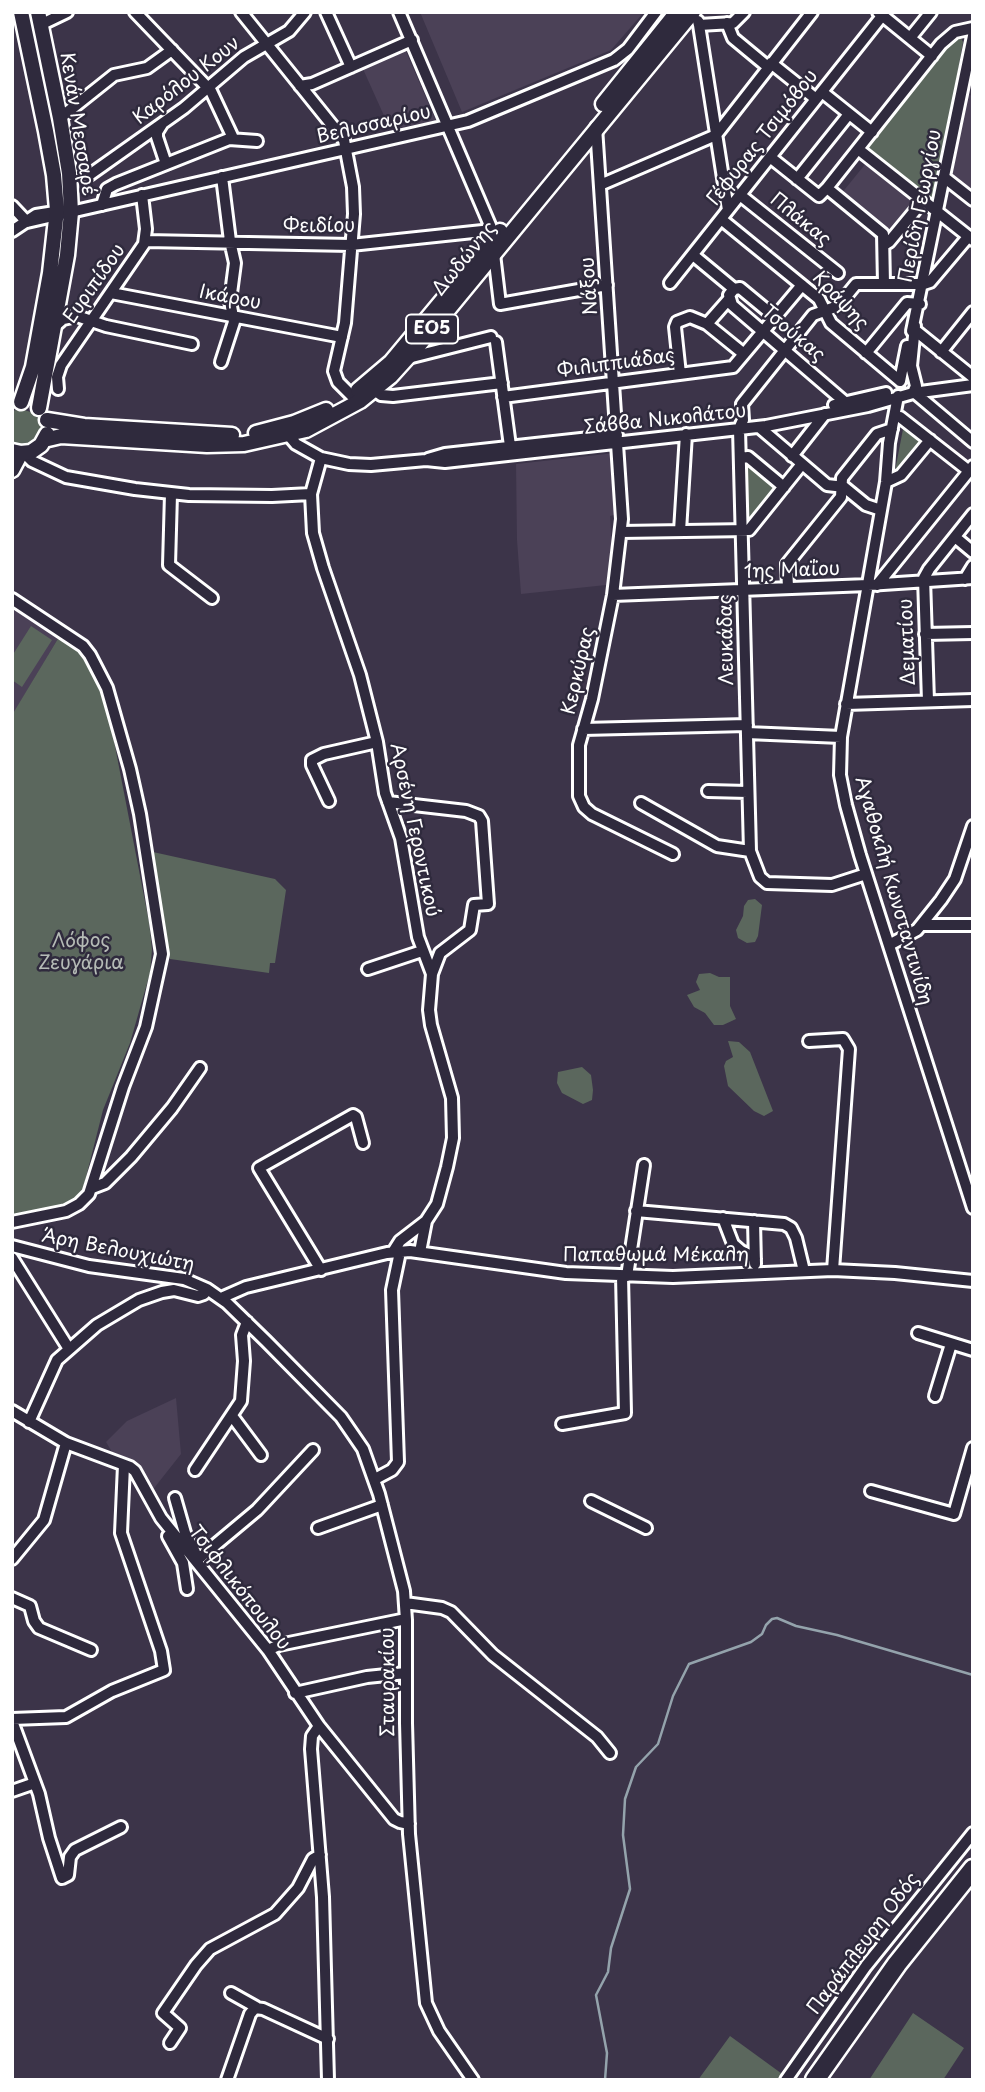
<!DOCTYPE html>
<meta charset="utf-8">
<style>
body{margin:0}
#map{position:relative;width:985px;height:2092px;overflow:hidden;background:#3c3449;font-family:"Playpen Sans",sans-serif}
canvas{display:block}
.frame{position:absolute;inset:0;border:14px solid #fff;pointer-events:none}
</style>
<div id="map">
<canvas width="985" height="2092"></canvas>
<div class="frame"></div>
</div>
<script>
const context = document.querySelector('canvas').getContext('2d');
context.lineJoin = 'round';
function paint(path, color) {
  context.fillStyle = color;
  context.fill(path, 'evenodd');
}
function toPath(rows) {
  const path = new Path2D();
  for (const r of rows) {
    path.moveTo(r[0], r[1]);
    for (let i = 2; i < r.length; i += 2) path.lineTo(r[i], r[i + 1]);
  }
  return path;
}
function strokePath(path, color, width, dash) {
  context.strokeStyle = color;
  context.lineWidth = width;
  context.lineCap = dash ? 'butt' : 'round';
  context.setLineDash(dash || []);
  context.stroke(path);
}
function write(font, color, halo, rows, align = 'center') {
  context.font = font + ' "Playpen Sans",sans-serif';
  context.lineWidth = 5;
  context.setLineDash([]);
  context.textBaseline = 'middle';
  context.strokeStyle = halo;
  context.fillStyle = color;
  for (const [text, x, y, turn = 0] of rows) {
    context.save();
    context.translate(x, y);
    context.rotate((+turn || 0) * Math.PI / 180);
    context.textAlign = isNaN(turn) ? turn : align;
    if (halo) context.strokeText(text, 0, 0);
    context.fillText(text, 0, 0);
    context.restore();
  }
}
const built = toPath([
 [420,12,644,12,611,50,462,112],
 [405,49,436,121,390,129,363,69],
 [967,93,973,97,973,194,952,177],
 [867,162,917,202,890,234,841,194],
 [615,453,618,514,610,516,612,552,606,585,521,594,517,540,516,464],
 [12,607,59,637,13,714,12,713],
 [176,1398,181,1454,151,1492,130,1459,112,1452,106,1442,127,1421]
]);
const green = toPath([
 [960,36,963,42,937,193,934,197,929,197,866,146,951,40],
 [21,409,34,413,39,420,41,429,35,441,27,446,18,446,12,444,12,411],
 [904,424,923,439,924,443,894,476],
 [749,461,779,486,751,521,747,522,745,463],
 [31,626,52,640,22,687,12,680,12,656],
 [59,637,77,649,93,671,108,710,149,922,152,949,150,973,130,1043,103,1110,82,1193,69,1204,12,1216,12,715],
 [153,852,275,879,286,890,275,963,270,963,269,973,170,959],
 [755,899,762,905,758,936,755,942,747,943,738,938,736,930,743,916,744,906,748,900],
 [710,973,719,977,730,977,730,1006,736,1019,723,1025,714,1025,705,1013,694,1007,687,995,700,990,696,982,699,974],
 [728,1041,739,1042,750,1052,773,1111,764,1116,754,1111,728,1086,724,1066,726,1061,733,1057],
 [582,1067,591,1075,593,1090,592,1100,583,1104,562,1093,557,1083,558,1072],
 [913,2013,964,2048,943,2080,869,2080],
 [730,2036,785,2076,782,2080,698,2080]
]);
const stream = toPath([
 [605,2080,607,2053,596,1995,608,1972,611,1948,630,1889,623,1835,625,1799,636,1767,658,1744,673,1696,689,1664,751,1642,762,1634,766,1625,772,1619,777,1618,796,1626,837,1635,973,1675]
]);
const minor = toPath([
 [135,12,211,91,233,138],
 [241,12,344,140,353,187,354,214,345,323,334,371,338,382,352,396],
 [326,12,351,67],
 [878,12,932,56],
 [698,21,699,25,733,23,744,12],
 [727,23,733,38,768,67],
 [40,25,67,12],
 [699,25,728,210],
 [910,38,931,12],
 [771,63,816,99],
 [300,86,312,84,412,40],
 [822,92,872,132],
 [60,118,114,75,147,68,172,50],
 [162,124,157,132,157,137,166,164],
 [596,127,622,519,613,595,592,699,579,745,579,796,584,807,592,814,673,854],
 [858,149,973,240],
 [770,157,819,196,827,188,883,234,884,284],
 [88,176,184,108,244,57,289,31,305,12],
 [945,178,973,200],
 [797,179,849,114],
 [600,185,716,135,812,12],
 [827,188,941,44,955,32,973,28],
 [740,195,838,273],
 [102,205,107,189,116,184,229,139,257,141],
 [12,206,27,222],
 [721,219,819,299,831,323,900,381],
 [27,222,468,121,614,60,628,49,656,12],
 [12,231,36,215,61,211],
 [146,241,351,245,492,230,399,12],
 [884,245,889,242,923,201],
 [494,254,500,304,607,285],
 [693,255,734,289],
 [670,283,882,16],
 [111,293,342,337],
 [775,317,740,288,734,289,729,295,732,305,846,403],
 [707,324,729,299],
 [54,327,63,319,77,316,106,326,192,344],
 [912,331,973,36],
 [916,331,973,377],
 [496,342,510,446],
 [941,352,973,312],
 [866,353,907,303,920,304],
 [408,358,491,337],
 [221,362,234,322,230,301,235,263,230,241,222,177],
 [680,374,675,327,677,322,690,317,707,324,744,354],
 [900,381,907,346],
 [58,389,57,377,61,365,144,244,146,229,142,195],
 [374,390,381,395,393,396,502,383],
 [913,393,973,385],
 [915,393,973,442],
 [898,396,889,443,886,482,841,737,840,775,846,805,860,855,973,1208],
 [503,397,733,367,802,285],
 [834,405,886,393],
 [900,417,969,471],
 [759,427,827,485,844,487,866,505,881,510],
 [285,431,296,444,321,458,349,464,371,465,426,460,445,462,766,426,868,406,913,393,916,386,911,366,915,326],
 [24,453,32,461,66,477,135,489,189,495,272,496,311,494],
 [792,456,825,414],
 [321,458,311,494,313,533,323,568,360,675,377,742,385,793,401,838,418,937,432,974,429,1010,431,1025,452,1098,453,1138,447,1167,437,1204,426,1221,420,1252],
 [740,458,748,457,784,487],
 [428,459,445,454,617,435],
 [886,482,901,475,930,440],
 [171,494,169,565,212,598],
 [680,531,686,434],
 [621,532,749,530,802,464],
 [955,537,973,552],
 [965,579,973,566],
 [877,585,973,466],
 [788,588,787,564,841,497,842,478,877,434,892,429],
 [613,595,868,585,973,578],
 [12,599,83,646,90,655,107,688,130,769,140,814,162,954,146,1027,123,1087,89,1194,79,1204,66,1211,12,1222],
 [925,634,973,633],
 [928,701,924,578,929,569,973,514],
 [846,704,973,700],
 [583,729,747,725],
 [747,733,841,737],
 [708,791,748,792],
 [329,801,312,765,312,760,324,754,377,742],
 [388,802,466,811,479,816,482,821,488,904,474,905,470,930,440,953,432,974],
 [641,803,717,846,750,851],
 [866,874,832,885,767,883,760,877,750,851,739,429,743,420,742,404,813,315,838,306,856,284,924,284,930,282,968,237],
 [922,925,973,925],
 [889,945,917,930,941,900,955,879,973,826],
 [368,969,422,951],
 [809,1041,843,1039,849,1049,833,1270],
 [92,1188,105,1183,131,1157,172,1108,200,1068],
 [636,1211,784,1224,791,1228,796,1238,804,1271],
 [723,1218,733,1244,741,1251,755,1258],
 [754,1221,755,1264],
 [12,1246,89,1266,184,1279,207,1289,227,1303,266,1341,341,1417,363,1449,379,1494,404,1591,406,1620,406,1723,409,1834,426,2003,439,2031,473,2080],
 [393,1252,400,1241,426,1221],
 [12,1258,69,1349],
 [321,1270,259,1168,353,1115,356,1117,363,1143],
 [627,1276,644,1165],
 [221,1298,246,1287,387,1253,410,1251,566,1273,673,1277,833,1270,895,1273,973,1281],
 [918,1333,973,1350],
 [935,1396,951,1344],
 [12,1411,66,1443,130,1467,135,1471,161,1518,268,1650,319,1726,394,1819,400,1822,409,1824],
 [232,1416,261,1455],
 [29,1422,57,1360,97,1325,139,1300,162,1292,174,1290,198,1296,204,1294,207,1289],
 [562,1424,625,1413,622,1276],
 [195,1470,241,1401,244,1361,242,1335,247,1322],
 [375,1479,392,1470,398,1462,392,1290,400,1252],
 [871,1491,954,1514,973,1448],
 [175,1498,185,1533,195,1552],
 [591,1501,646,1528],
 [318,1528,382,1505],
 [168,1536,183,1563,187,1589],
 [12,1559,44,1520,66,1443],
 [196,1561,257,1510,313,1450],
 [12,1598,30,1606,34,1621,39,1628,91,1650],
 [405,1603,442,1608,451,1612,493,1655,597,1737,610,1753],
 [268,1650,279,1645,406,1619],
 [295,1693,367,1677,406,1673],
 [12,1719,66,1717,112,1691,164,1670,161,1651,121,1533,124,1465],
 [12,1721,39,1794,49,1838,62,1878,68,1875,70,1857,75,1850,121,1827],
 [319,1726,312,1736,311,1749,323,1897,328,2080],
 [12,1791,35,1783],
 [231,1993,256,2007],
 [170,2043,180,2028,163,2013,196,1965,210,1949,275,1914,298,1888,313,1859,320,1855],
 [227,2080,250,2014,255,2008,263,2009,328,2039],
 [786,2080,866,1966,973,1833]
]);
const major = toPath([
 [21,12,46,131,54,175,57,210,50,273,33,367,21,402],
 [38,12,60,118,69,173,71,212,67,255,39,408],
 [603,104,677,12],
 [358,390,391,362,500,231],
 [47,420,84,426,232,435],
 [256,433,294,423,326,410],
 [44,440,61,436,207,445,244,444,306,430,360,401,391,376,419,345,693,12],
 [12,451,21,453,31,452,41,445,47,434],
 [12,470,21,453]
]);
const highway = toPath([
 [815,2080,897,1964,973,1869]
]);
const shields = [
 [432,329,52]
];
const shieldNames = [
 ["ΕΟ5",432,329]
];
const streetNames = [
 ["Καρόλου Κουν",187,81,-38],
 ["Κενάν Μεσσαρέ",77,124,81],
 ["Βελισσαρίου",374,125,-13],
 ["Γέφυρας Τσιμόβου",763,138,-52],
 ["Περίδη Γεωργίου",921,206,-79],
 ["Πλάκας",800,220,39],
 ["Φειδίου",319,227],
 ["Δωδώνης",465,259,-51],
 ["Ευριπίδου",95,284,-55],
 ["Νάξου",590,286,-94],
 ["Ικάρου",230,298,11],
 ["Κράψης",840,301,47],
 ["Τσούκας",793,334,40],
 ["Φιλιππιάδας",616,364,-8],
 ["Σάββα Νικολάτου",665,420,-6],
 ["1ης Μαΐου",792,571,-2],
 ["Λευκάδας",727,640,-91],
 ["Δεματίου",908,642,-92],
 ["Κερκύρας",579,671,-77],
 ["Αρσένη Γεροντικού",414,830,78],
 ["Αγαθοκλή Κωνσταντινίδη",893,891,74],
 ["Άρη Βελουχιώτη",118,1251,11],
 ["Παπαθωμά Μέκαλη",656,1256],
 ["Τσιφλικόπουλου",239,1588,52],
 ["Σταυρακίου",389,1682,-90],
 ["Παράπλευρη Οδός",864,1944,-53]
];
const parkNames = [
 ["Λόφος",81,942],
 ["Ζευγάρια",81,964]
];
paint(built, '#4b4157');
paint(green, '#5b675d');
strokePath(stream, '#94a3ac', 2.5);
strokePath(minor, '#fff', 16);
strokePath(major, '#fff', 19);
strokePath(highway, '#fff', 23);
strokePath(minor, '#2f2a3d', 10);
strokePath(major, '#2f2a3d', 14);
strokePath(highway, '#2f2a3d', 18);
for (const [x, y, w] of shields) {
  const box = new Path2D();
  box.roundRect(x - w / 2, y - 14.5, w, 29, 5);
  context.fillStyle = '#2f2a3d';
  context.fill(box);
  strokePath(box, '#fff', 2);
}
write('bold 18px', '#fff', null, shieldNames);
write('19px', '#fff', '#2f2a3d', streetNames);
write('19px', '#b5bbb6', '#2f2a3d', parkNames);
</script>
